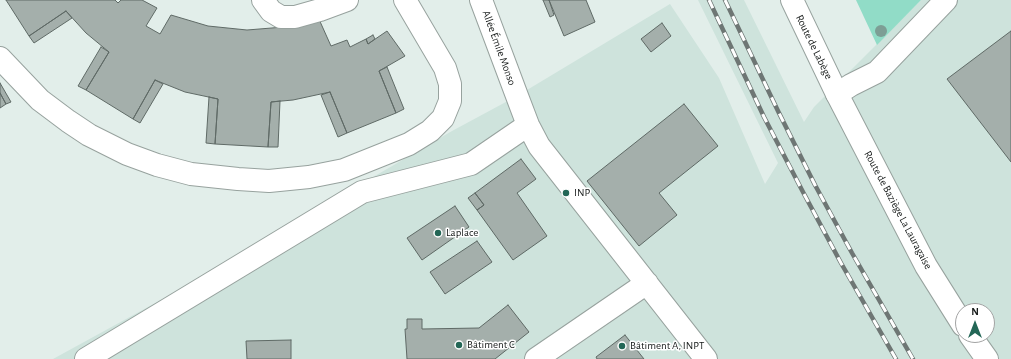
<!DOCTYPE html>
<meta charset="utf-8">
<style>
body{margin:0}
#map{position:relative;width:1011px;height:359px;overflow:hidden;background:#e2eeea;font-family:"Alegreya Sans",sans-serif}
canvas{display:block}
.north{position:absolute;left:955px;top:303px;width:40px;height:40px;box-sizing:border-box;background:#fff;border:1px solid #a2a3a3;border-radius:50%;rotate:0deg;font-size:11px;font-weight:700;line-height:16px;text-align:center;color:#161a19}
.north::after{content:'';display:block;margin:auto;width:14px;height:18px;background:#236656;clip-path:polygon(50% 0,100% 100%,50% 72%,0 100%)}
</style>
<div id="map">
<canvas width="1011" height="359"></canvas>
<div class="north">N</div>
</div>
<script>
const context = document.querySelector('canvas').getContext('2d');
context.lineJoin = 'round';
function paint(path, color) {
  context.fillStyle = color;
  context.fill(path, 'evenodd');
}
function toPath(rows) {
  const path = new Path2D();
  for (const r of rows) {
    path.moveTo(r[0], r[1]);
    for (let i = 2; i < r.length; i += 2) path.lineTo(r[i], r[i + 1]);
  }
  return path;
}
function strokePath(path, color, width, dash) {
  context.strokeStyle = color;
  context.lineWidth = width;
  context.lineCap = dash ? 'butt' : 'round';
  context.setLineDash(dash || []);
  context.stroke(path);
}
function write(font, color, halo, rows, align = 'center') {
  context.font = font + ' "Alegreya Sans",sans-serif';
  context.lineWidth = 3;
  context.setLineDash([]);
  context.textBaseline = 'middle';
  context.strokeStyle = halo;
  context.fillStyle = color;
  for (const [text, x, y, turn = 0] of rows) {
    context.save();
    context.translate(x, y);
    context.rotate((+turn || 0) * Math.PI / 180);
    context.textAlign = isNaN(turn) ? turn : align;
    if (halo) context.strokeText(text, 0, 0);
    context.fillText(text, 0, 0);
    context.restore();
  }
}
const built = toPath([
 [698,0,744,0,804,122,814,107,921,0,1011,0,1011,359,53,359,190,284,452,131,517,96,670,4,719,78,765,184,778,163],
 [963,311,987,311,987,335,963,335]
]);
const green = toPath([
 [856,0,921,0,877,45]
]);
const building = toPath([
 [6,0,115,0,118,3,121,0,142,0,157,8,146,26,160,34,171,15,208,26,247,30,284,27,318,17,331,46,347,40,350,47,366,39,368,44,387,31,405,56,379,71,396,113,347,133,330,92,293,100,271,102,268,147,215,144,218,99,185,92,155,80,133,119,86,90,109,52,86,33,66,11,29,36,6,0],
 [543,0,549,0,554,15,550,17,543,0],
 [549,0,586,0,595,22,564,36,549,0],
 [66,11,72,18,34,43,29,36,66,11],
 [662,23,671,36,651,52,641,39,662,23],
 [1011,31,1011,162,947,79,1011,31],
 [373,35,375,39,368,44,366,39,373,35],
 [101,47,109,52,86,90,78,86,101,47],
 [387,67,404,109,396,113,379,71,387,67],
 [155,80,163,84,140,123,133,119,155,80],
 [0,83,11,102,6,104,0,93,0,83],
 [330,92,347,133,338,137,321,95,330,92],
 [0,93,6,104,0,108,0,93],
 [209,97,218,99,215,144,206,143,209,97],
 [280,101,278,147,268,147,271,102,280,101],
 [684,104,718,146,659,193,677,215,639,246,587,181,684,104],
 [521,159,536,179,517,193,547,236,513,260,477,210,484,205,475,193,521,159],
 [475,193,484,205,477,210,468,198,475,193],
 [455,206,469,227,422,260,407,238,455,206],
 [477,241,492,262,445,294,430,272,477,241],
 [508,305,529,332,495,359,407,359,405,329,407,329,407,319,422,319,422,329,479,328,508,305],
 [625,335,644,359,597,359,596,357,625,335],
 [291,340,291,359,247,359,246,341,291,340]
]);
const minor = toPath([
 [263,0,271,11,281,17,295,17,320,10,347,0],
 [481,0,517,96,528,125,539,146,706,359],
 [0,58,40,100,68,121,89,135,127,154,157,165,191,174,238,179,269,181,309,177,344,170,409,144,430,131,443,118,450,101,450,84,445,68,405,0],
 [837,94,851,85,877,72,946,0],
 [86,359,362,192,471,164,528,125],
 [536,359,647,283]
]);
const major = toPath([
 [792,0,837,94,926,266,963,325],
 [970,335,987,359]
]);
const rail = toPath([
 [709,0,764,117,803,192,841,263,896,359],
 [725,0,778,111,815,185,852,253,913,359]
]);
const trees = [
 [881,31]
];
const markers = [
 [566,193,4,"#236656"],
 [438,233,4,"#236656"],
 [459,345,4,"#236656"],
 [622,346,4,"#236656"]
];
const streetNames = [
 ["Route de Labège",814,47,64],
 ["Allée Émile Monso",499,48,70],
 ["Route de Baziège La Lauragaise",898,210,62]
];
const poiNames = [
 ["INP",574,193],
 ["Laplace",446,233],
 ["Bâtiment C",467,345],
 ["Bâtiment A, INPT",630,346]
];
paint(built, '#cee3dc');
paint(green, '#91dcc7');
paint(building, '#a4afab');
strokePath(building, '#5f6a66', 1);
strokePath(minor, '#97a29e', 24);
strokePath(major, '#97a29e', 24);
strokePath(minor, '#fff', 22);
strokePath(major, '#fff', 22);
strokePath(rail, '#6e7674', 4.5);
strokePath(rail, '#fff', 3, [9]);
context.fillStyle = '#7d9e95';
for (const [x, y] of trees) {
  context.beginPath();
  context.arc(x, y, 6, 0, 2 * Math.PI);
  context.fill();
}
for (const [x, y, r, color] of markers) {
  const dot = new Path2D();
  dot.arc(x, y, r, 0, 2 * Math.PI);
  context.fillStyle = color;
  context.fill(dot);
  strokePath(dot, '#fff', 1.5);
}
write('11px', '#161a19', '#fff', streetNames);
write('11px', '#161a19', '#fff', poiNames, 'left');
</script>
